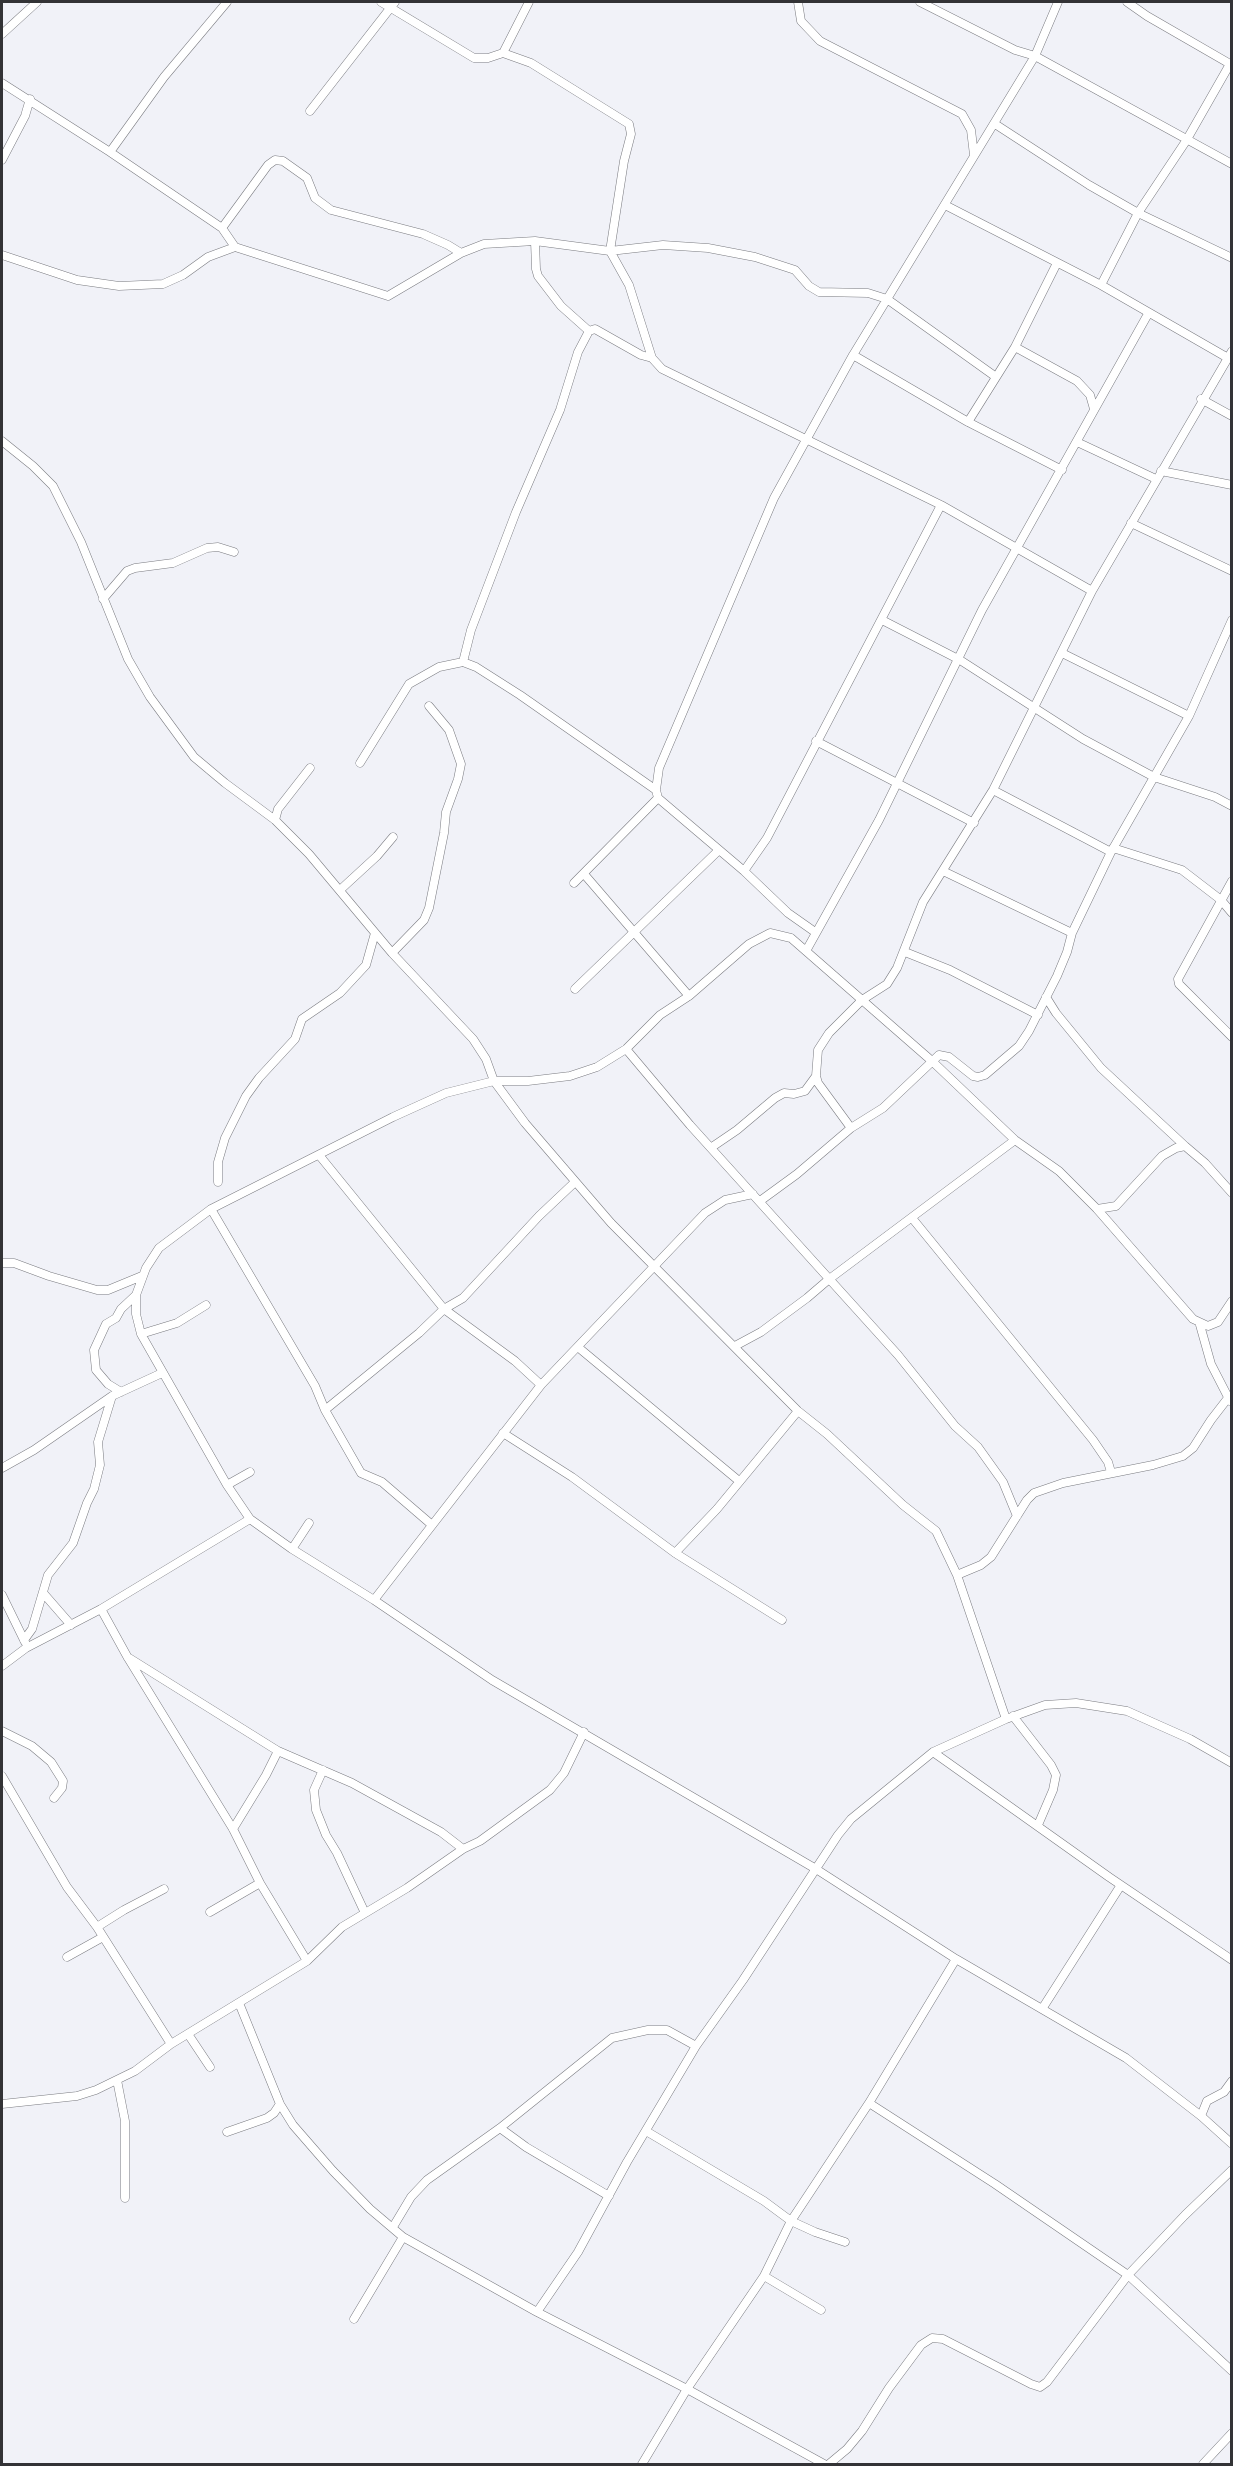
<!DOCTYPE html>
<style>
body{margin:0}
#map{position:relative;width:1233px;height:2466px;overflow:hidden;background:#f1f2f8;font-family:"DM Sans",sans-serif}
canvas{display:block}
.frame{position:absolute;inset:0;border:3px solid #333336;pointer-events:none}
</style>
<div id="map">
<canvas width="1233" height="2466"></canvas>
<div class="frame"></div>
</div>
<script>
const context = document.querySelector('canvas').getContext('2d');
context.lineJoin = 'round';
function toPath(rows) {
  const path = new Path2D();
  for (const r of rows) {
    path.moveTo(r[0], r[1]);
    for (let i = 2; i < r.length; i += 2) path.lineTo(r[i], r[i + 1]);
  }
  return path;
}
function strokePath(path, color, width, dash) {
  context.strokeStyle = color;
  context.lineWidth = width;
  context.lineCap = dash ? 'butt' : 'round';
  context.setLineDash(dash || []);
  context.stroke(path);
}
const minor = toPath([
 [381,2,474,58,488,58,503,53,531,63,629,124,631,134,624,161,610,251,629,285,652,358,662,369,941,505,1092,591],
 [798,2,801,21,820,41,962,114,971,130,974,155],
 [920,2,1015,50,1035,56,1232,164],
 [1127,2,1147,16,1232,65],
 [2,34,37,2],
 [503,53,529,2],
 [2,83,110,152,222,228,235,247],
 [310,111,395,2],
 [995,124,1089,185,1138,213,1232,258],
 [110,152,164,77,227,2],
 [2,160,25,116,30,99],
 [945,205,1101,285,1228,358],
 [222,228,268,165,275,160,283,161,307,178,315,198,331,210,423,234,448,245,461,253],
 [535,241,536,269,538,276,561,306,589,331],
 [2,255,77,280,119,286,163,284,183,275,208,257,235,247,388,296,461,253,484,244,535,241,610,251,663,245,708,248,755,257,795,270,809,286,819,292,868,293,887,299,996,377],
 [1101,285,1138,213,1186,141,1230,64],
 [1015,347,1077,381,1090,395,1094,409],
 [853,355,968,422,1062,470],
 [1201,399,1232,416],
 [968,422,1015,347,1057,263],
 [2,441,33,466,53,486,81,542,128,659,150,697,194,757,225,783,275,820,309,854,392,953,473,1039,486,1059,494,1081,525,1123,611,1223,798,1411,827,1434,903,1505,936,1531,957,1575,1006,1719],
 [1077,442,1156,479],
 [1161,471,1232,485],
 [1131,523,1232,571],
 [103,599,127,571,135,568,173,563,207,548,218,547,234,552],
 [882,620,960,660,1083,739,1154,777,1215,797,1232,806],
 [1062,653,1189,716],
 [463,662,471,630,516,512,560,410,578,352,589,331,595,329,641,355,652,358],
 [816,741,974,823],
 [360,763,409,684,439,667,463,662,476,667,520,695,656,790],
 [993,790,1111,852],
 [275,820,278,809,310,768],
 [1113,848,1182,870,1221,900,1232,913],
 [744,871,767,838,941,505],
 [943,871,1072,933],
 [584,874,689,996],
 [1232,881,1178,979,1179,984,1232,1037],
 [574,883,658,798],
 [340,890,377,856,393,837],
 [815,932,788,913,744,871,658,798,656,790,659,768,774,498,853,355,1035,56,1058,2],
 [806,951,879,820,982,610,1148,314],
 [905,952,950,970,1038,1015],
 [392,953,424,920,429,908,444,833,446,812,458,779,461,764,449,730,429,706],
 [575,989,719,850],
 [1046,997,1056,1013,1101,1068,1185,1146],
 [626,1049,690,1125,898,1355,955,1426,978,1447,1003,1482,1017,1516],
 [851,1128,818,1083,816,1076,818,1050,829,1033,862,1000,887,984,897,968,923,902,993,790,1092,591,1232,351],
 [712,1147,737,1130,775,1098,784,1093,794,1094,805,1091,816,1076],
 [319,1155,444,1309,515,1361,541,1385],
 [218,1182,218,1162,225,1138,246,1096,259,1078,295,1039,302,1019,340,993,366,965,375,933],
 [760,1201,797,1174,851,1128,883,1108,939,1055,949,1057,973,1076,978,1077,985,1075,1019,1046,1029,1031,1057,976,1067,952,1072,933,1111,852,1189,716,1232,620],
 [211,1209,315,1386,325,1410],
 [1097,1209,1116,1206,1162,1156,1176,1148,1185,1146,1205,1163,1232,1193],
 [912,1218,1093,1440,1108,1462,1111,1472],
 [2,1263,14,1263,49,1276,97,1290,108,1290,142,1276],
 [1232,1301,1218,1322,1208,1326,1193,1319,1097,1209,1059,1171,1015,1140,933,1062,791,938,770,933,749,944,689,996,660,1015,626,1049,597,1067,570,1076,528,1081,494,1081,446,1093,393,1117,211,1209,159,1248,146,1268,136,1295,136,1314,141,1334,227,1485,250,1519,292,1549,374,1600,492,1680,816,1869,956,1959,1126,2058,1201,2116,1232,2144],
 [1200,1325,1211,1364,1230,1401],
 [141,1334,177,1323,206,1305],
 [735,1346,761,1332,807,1298,828,1280,1015,1140],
 [579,1348,739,1481],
 [121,1392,108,1384,96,1370,94,1350,106,1324,116,1318,121,1309,136,1295],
 [503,1433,572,1477,675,1553,782,1620],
 [2,1468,34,1450,112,1396,162,1373],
 [227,1485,250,1472],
 [432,1525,382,1482,361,1473,325,1410,419,1333,444,1309,463,1298,539,1216,575,1182],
 [292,1549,309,1523],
 [675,1553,717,1509,798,1411],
 [957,1575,981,1565,991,1557,1027,1500,1034,1493,1063,1483,1153,1465,1183,1456,1193,1448,1211,1420,1228,1398],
 [44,1594,71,1625],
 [2,1595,25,1642],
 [374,1600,541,1385,705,1213,725,1200,753,1194],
 [101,1609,128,1658,233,1829,260,1883,307,1961],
 [24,1640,32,1629,48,1575,73,1543,87,1503,94,1489,100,1465,98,1442,112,1396],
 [129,1658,278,1751,352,1783,441,1832,463,1849],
 [2,1666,26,1648,101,1609,250,1519],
 [1013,1716,1051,1765,1056,1775,1053,1790,1038,1825],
 [2,1731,32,1746,51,1762,63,1781,62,1788,54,1798],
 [933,1752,1109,1877,1232,1960],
 [323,1770,314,1790,316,1810,326,1835,337,1853,365,1913],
 [2,1776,67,1887,97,1927,171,2044],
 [233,1829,266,1775,278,1751],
 [210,1912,260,1883],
 [97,1927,124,1910,164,1889],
 [67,1957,103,1937],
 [239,2003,280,2104,293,2125,333,2171,370,2209,403,2237,537,2312,687,2389,824,2464],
 [1042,2009,1121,1885],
 [188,2034,210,2067],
 [117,2080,125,2121,125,2198],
 [869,2103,995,2184,1128,2275,1232,2371],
 [2,2104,77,2096,96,2090,135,2071,171,2044,307,1961,342,1927,407,1888,463,1849,480,1841,550,1790,564,1773,584,1732],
 [1201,2116,1207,2101,1224,2092,1232,2081],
 [500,2128,526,2147,609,2196],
 [646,2131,764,2201,791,2221,815,2232,845,2242],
 [227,2132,267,2118,274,2113,280,2104],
 [393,2227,411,2197,427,2180,500,2128,612,2038,648,2030,667,2030,696,2046],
 [764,2276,821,2310],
 [537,2312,578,2252,627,2162,696,2046,743,1980,838,1835,851,1819,933,1752,1006,1719,1045,1705,1076,1703,1127,1711,1190,1739,1232,1763],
 [354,2319,403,2237],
 [642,2464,687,2389,764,2276,791,2221,869,2103,956,1959],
 [829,2464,847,2449,862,2431,889,2388,921,2345,932,2338,943,2339,1031,2384,1040,2387,1047,2382,1128,2275,1185,2215,1232,2170],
 [1203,2464,1232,2433]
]);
strokePath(minor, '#7a7b80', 9);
strokePath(minor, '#fff', 8);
</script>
